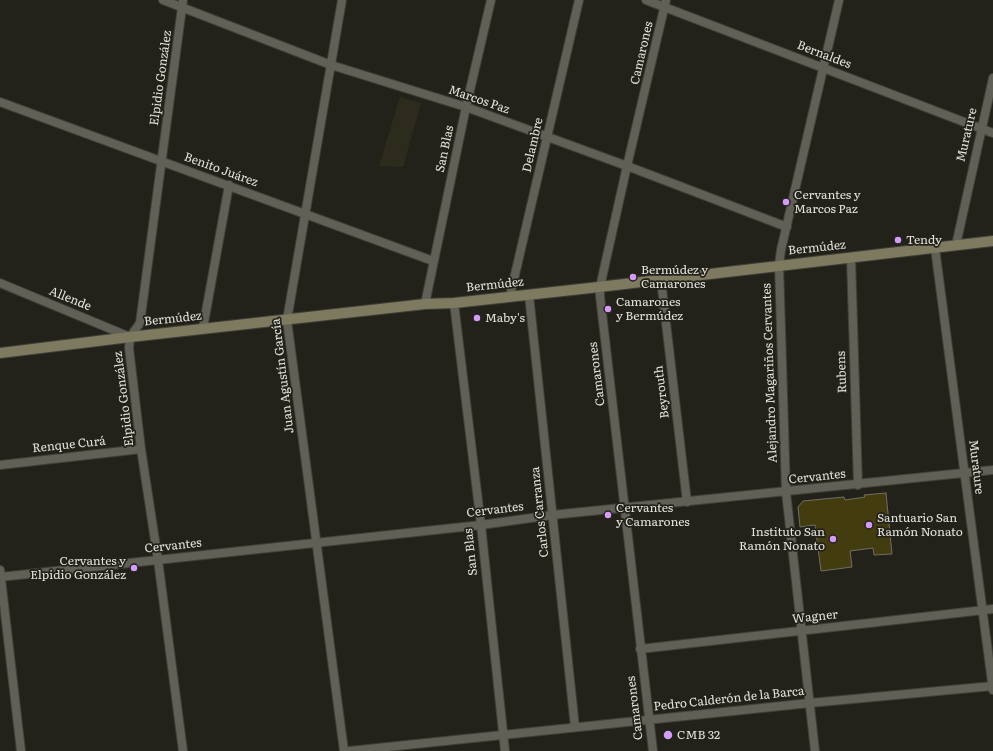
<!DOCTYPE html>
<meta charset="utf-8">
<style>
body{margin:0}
canvas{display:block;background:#23221a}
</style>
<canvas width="993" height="751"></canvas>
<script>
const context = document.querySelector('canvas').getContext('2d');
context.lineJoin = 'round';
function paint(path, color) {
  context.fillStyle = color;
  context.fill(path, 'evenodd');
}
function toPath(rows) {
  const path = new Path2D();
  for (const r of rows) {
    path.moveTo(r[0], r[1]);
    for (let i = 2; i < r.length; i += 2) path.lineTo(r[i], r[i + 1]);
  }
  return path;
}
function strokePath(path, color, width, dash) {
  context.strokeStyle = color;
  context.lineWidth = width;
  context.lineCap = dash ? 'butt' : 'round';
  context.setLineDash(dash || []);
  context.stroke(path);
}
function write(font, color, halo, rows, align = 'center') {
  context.font = font + ' Literata,serif';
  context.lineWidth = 3.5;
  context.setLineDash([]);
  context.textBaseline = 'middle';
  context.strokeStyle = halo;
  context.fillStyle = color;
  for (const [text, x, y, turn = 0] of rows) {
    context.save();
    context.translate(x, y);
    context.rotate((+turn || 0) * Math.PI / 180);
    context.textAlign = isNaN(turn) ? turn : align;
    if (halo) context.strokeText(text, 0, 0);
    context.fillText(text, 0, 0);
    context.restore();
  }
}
const built = toPath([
 [400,97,421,103,403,167,379,166]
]);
const building = toPath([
 [886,493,892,554,874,555,873,548,850,551,852,567,821,571,815,525,800,527,798,507,803,501,844,497,845,500,865,497,864,495,886,493]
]);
const street = toPath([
 [163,0,331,65,466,107,627,166,787,227],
 [342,0,287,320,344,751],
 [646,0,993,133],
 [0,102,433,261],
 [956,245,993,78],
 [935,248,993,690],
 [851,258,858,485],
 [661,280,687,502],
 [0,283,130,337],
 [529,295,575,727],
 [510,296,579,0],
 [454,303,481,525,505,751],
 [425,304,466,107,491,0],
 [203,328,229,185],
 [0,465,141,449],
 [0,570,21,751],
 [0,577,481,525,552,515,993,470],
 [640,649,993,609],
 [183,751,158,560,141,449,129,348,130,337,140,323,183,0],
 [349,751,810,703,993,686],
 [653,751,600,296,600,287,627,166,666,0],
 [815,751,786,492,779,265,781,250,839,0]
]);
const secondary = toPath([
 [0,353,130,337,425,304,454,303,590,288,993,241]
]);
const markers = [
 [786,202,4,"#d59bfb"],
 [898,240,4,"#d59bfb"],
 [633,277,4,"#d59bfb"],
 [608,309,4,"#d59bfb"],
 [477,318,4,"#d59bfb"],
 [608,515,4,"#d59bfb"],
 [869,525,4,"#d59bfb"],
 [833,539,4,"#d59bfb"],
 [134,568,4,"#d59bfb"],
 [668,735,5,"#d59bfb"]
];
const streetNames = [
 ["Camarones",642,53,-77],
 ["Bernaldes",824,55,21],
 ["Elpidio González",161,78,-82],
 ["Marcos Paz",479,100,19],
 ["Murature",967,135,-77],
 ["Delambre",533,145,-77],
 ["San Blas",445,149,-78],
 ["Benito Juárez",221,170,20],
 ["Bermúdez",817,248,-6],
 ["Bermúdez",495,285,-6],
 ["Allende",70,299,22],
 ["Bermúdez",173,319,-6],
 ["Rubens",842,372,-92],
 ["Alejandro Magariños Cervantes",770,373,-92],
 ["Camarones",597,374,-97],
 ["Juan Agustín García",283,376,-97],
 ["Beyrouth",662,392,-97],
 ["Elpidio González",124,399,-97],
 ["Renque Curá",69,445,-6],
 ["Murature",976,467,83],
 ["Cervantes",817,477,-6],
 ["Cervantes",495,510,-7],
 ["Carlos Carranza",540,512,-96],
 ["Cervantes",173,546,-6],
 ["San Blas",471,552,-96],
 ["Wagner",815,617,-6],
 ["Pedro Calderón de la Barca",729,699,-6],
 ["Camarones",635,708,-97]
];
const poiNames = [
 ["Cervantes y",794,195],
 ["Marcos Paz",794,209],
 ["Tendy",906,240],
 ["Bermúdez y",641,270],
 ["Camarones",641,284],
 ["Camarones",616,302],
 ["y Bermúdez",616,316],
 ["Maby's",485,318],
 ["Cervantes",616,508],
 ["y Camarones",616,522],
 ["Santuario San",877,518],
 ["Ramón Nonato",877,532],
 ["Instituto San",825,532,"right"],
 ["Ramón Nonato",825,546,"right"],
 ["Cervantes y",126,561,"right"],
 ["Elpidio González",126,575,"right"],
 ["CMB 32",677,735]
];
paint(built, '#2d2b1c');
paint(building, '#433c0f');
strokePath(building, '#706e65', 1);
strokePath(street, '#403f39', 10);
strokePath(secondary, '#403f39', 12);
strokePath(street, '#616057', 8);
strokePath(secondary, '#7e7a5f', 10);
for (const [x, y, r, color] of markers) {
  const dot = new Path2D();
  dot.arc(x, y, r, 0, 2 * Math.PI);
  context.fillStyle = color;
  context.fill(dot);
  strokePath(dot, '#23221a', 1.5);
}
write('12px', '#e2e2dc', '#23221a', streetNames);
write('12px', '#e2e2dc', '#23221a', poiNames, 'left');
</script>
